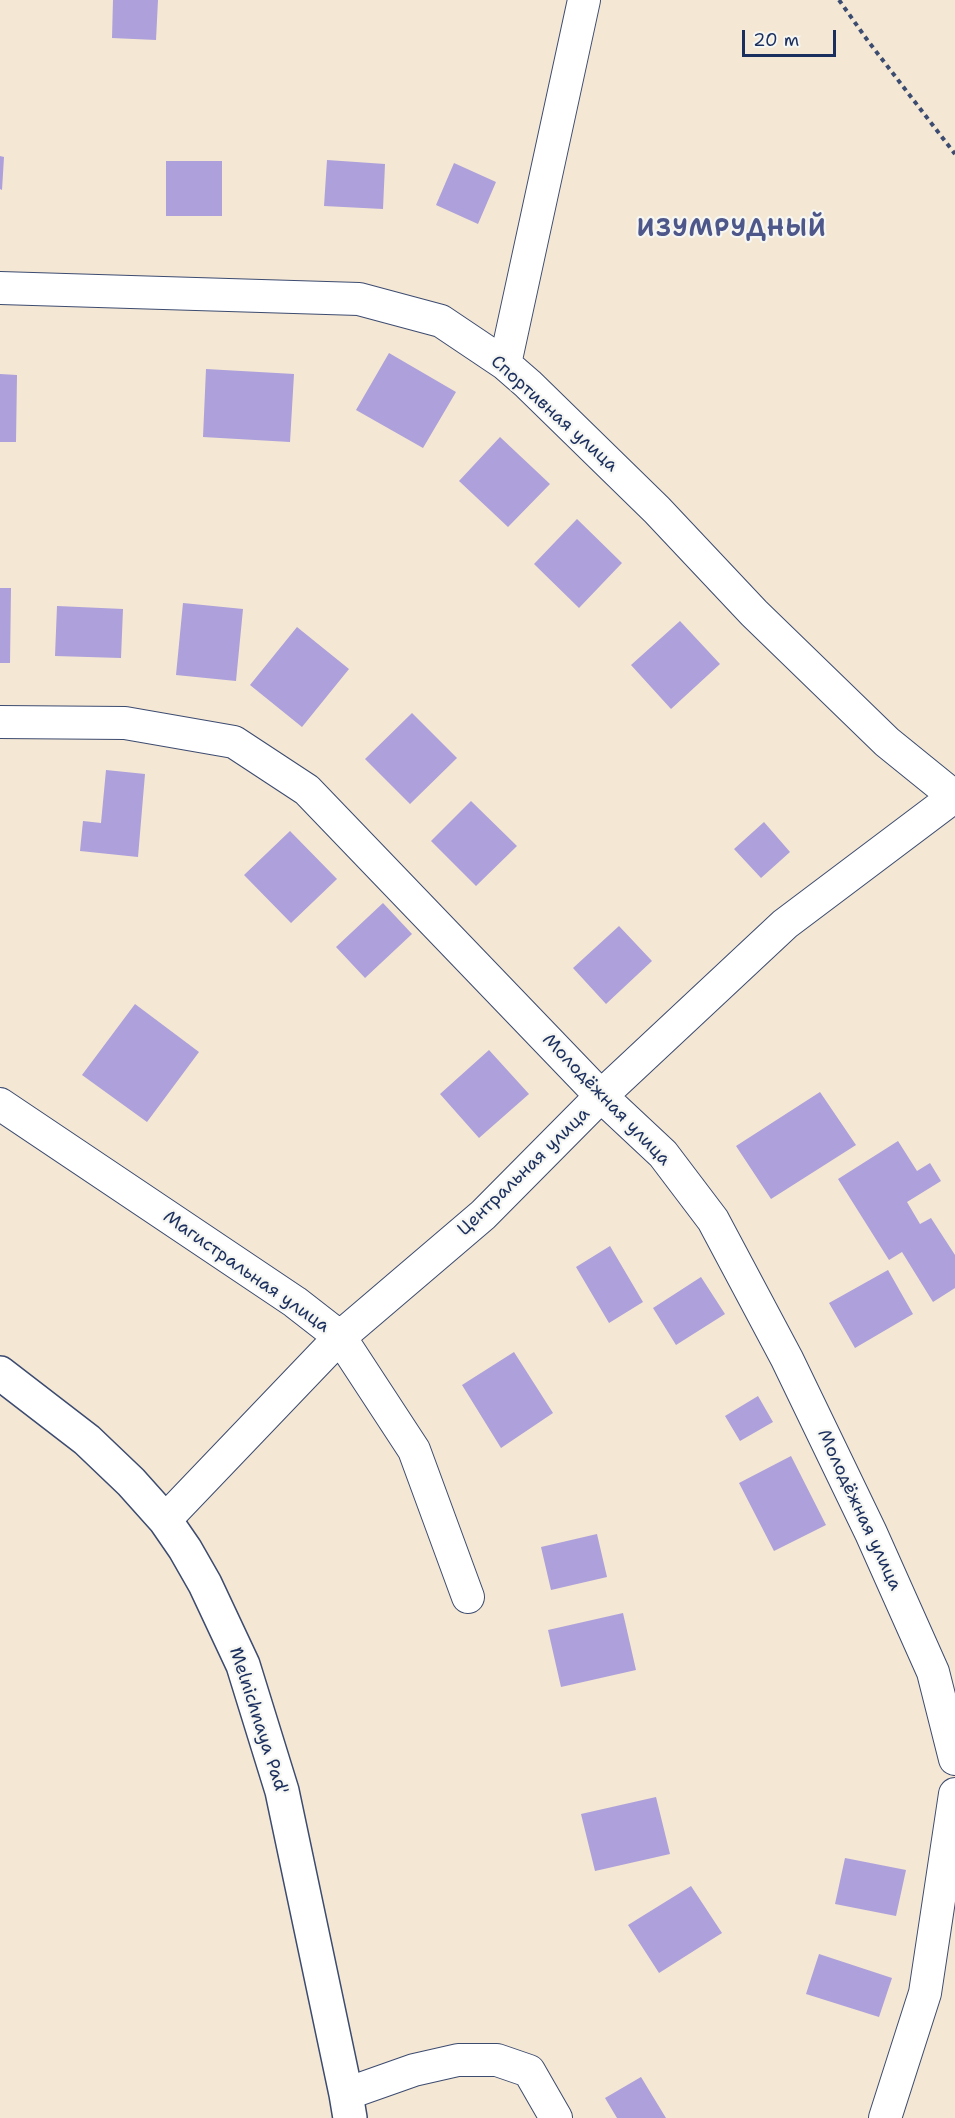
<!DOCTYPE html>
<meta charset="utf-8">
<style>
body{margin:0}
#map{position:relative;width:955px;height:2118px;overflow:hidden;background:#f4e7d3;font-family:"Shantell Sans",sans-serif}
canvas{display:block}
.scale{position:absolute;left:742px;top:30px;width:94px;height:27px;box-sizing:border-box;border:3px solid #1b2f5e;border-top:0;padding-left:8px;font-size:18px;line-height:21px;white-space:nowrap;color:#1b2f5e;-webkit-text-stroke:4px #f6f6f2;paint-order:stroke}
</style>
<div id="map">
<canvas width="955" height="2118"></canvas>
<div class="scale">20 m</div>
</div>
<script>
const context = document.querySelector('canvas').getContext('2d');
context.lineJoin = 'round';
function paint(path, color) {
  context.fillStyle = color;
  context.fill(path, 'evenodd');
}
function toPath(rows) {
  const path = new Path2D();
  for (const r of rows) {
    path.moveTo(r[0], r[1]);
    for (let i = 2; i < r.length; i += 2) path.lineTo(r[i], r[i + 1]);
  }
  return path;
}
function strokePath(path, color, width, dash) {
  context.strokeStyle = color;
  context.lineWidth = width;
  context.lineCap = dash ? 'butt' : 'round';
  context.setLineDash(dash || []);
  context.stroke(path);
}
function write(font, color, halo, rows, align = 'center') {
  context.font = font + ' "Shantell Sans",sans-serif';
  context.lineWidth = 4.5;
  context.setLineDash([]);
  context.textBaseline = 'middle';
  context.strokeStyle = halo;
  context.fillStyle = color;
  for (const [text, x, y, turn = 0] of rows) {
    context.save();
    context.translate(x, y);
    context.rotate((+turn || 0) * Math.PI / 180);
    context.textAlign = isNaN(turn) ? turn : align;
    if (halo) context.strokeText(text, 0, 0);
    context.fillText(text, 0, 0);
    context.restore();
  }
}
const building = toPath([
 [113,0,158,0,156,40,112,38],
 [0,156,4,157,2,190,0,189],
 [327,160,385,164,383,209,324,206],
 [166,161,222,161,222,216,166,216],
 [454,163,496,182,478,224,436,205],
 [389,353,456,392,423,448,356,410],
 [206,369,294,374,290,442,203,437],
 [0,374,17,375,16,442,0,442],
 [500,437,550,484,508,527,459,481],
 [577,519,622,563,579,608,534,564],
 [0,588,11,588,10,663,0,663],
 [183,603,243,609,236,681,176,675],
 [57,606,123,609,121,658,55,656],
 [680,621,720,664,671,709,631,665],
 [297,627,349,669,302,727,250,685],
 [412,713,457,758,410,804,365,759],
 [106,770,145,774,138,857,80,851,83,821,101,823],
 [471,801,517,846,476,886,431,841],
 [764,822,790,852,761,878,734,849],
 [290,831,337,879,291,923,244,875],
 [383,903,412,934,365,978,336,947],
 [619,926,652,961,606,1004,573,968],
 [135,1004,199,1052,147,1122,82,1075],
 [489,1050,529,1094,479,1138,440,1094],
 [820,1092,856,1145,771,1199,736,1146],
 [898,1141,917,1171,930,1163,941,1181,907,1202,920,1224,931,1218,955,1255,955,1288,933,1302,902,1252,889,1260,838,1179],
 [610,1246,643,1302,609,1323,576,1267],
 [888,1270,913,1314,855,1348,829,1303],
 [701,1277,725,1314,676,1345,653,1308],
 [514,1352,553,1413,501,1448,462,1385],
 [758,1396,773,1422,740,1441,725,1416],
 [791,1456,826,1525,774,1551,739,1483],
 [597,1534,607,1577,551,1590,541,1547],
 [623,1613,636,1670,561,1687,548,1630],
 [656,1797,670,1854,595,1871,581,1814],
 [845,1858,906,1870,896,1916,835,1904],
 [691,1886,722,1933,659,1973,628,1925],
 [819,1954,892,1978,879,2017,806,1994],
 [641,2077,666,2118,617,2118,605,2098]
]);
const path = toPath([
 [839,0,868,41,955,154]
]);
const minor = toPath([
 [0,288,359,299,441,321,505,364,528,384,657,510,754,613,887,742,955,797],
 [505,364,584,0],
 [0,722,125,723,234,742,307,790,601,1096,663,1154,713,1220,787,1359,871,1533,933,1672,955,1759],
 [0,1104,295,1302,340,1337,414,1450,468,1597],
 [165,1520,340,1337,483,1215,601,1096,785,924,955,796],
 [346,2094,414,2070,458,2060,497,2060,529,2071,556,2118],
 [885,2118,925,1993,955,1794]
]);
const tertiary = toPath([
 [0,1373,87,1440,131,1482,165,1520,185,1549,205,1584,243,1665,282,1791,346,2094,350,2118]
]);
const streetNames = [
 ["Спортивная улица",554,414,42],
 ["Молодёжная улица",606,1100,46],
 ["Центральная улица",524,1172,-44],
 ["Магистральная улица",246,1272,35],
 ["Молодёжная улица",859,1510,65],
 ["Melnichnaya Pad'",258,1721,72]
];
const districtNames = [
 ["ИЗУМРУДНЫЙ",732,230]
];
paint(building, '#ada0db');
strokePath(minor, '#3c4b70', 34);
strokePath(tertiary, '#3c4b70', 36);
strokePath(path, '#3c4b70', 4, [4.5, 4.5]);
strokePath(minor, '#fff', 32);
strokePath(tertiary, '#fff', 33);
write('18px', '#1b2f5e', '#f6f6f2', streetNames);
context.letterSpacing = '1.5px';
write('bold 24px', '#4e578a', '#f6f6f2', districtNames);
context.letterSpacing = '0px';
</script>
